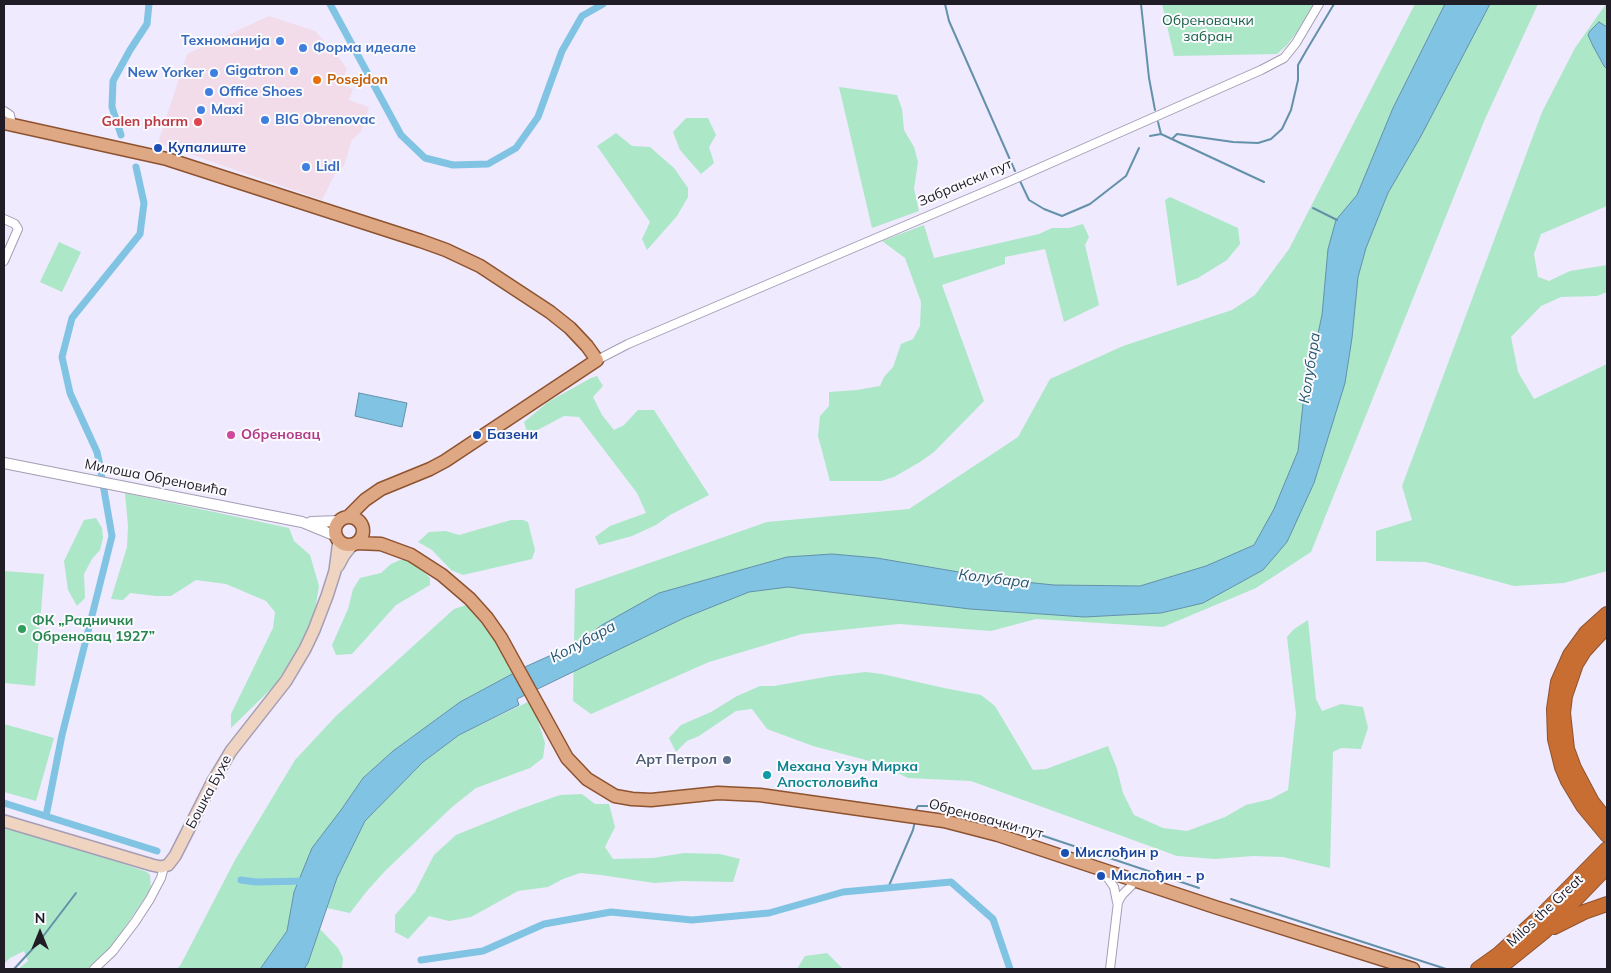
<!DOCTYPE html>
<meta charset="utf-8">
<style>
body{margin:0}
#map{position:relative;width:1611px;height:973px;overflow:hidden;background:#efeafe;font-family:Mulish,sans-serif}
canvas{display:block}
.frame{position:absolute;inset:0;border:5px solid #201d26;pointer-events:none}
.north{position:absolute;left:15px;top:908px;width:50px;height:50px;-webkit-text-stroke:4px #fbfaff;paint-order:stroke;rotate:0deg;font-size:14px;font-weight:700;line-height:20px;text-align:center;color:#201d26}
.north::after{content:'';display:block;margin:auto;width:18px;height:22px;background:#201d26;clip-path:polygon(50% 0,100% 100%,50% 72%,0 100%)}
</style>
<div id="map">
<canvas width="1611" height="973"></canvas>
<div class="frame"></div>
<div class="north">N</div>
</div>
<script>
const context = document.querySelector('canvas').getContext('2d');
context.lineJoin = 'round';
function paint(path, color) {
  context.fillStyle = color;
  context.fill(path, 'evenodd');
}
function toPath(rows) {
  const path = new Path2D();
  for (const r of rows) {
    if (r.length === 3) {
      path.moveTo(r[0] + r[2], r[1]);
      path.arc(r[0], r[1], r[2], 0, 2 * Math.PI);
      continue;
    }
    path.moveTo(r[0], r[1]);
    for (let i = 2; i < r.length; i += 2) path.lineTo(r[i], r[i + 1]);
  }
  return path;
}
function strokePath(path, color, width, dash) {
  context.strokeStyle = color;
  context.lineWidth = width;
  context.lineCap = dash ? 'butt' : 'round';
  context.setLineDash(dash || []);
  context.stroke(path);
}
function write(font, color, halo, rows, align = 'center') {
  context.font = font + ' Mulish,sans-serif';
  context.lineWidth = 4;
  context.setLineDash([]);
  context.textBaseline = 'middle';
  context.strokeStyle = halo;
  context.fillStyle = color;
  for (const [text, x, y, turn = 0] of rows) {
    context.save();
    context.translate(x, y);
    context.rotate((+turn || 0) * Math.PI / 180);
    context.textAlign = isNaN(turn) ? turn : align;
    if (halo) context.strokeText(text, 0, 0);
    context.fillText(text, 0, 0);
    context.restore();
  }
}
const commercial = toPath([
 [269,16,315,31,336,54,347,69,341,84,353,89,349,100,369,107,361,132,352,140,344,166,337,170,322,200,158,143,187,54]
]);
const green = toPath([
 [1162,4,1315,4,1299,29,1287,45,1277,54,1174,56],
 [1415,4,1538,4,1485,119,1311,552,1256,588,1163,627,1036,619,991,631,899,624,802,634,709,662,591,714,573,701,575,589,767,522,909,509,1018,437,1050,379,1123,346,1232,310,1255,295,1289,249],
 [1606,4,1607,206,1541,234,1534,254,1538,277,1549,281,1570,271,1607,265,1607,292,1597,296,1561,297,1541,306,1511,337,1518,372,1534,399,1607,364,1607,571,1564,583,1514,586,1426,562,1376,561,1376,531,1412,520,1402,486,1542,112,1575,48],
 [839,87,897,95,902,109,904,130,914,147,918,162,914,189,919,211,872,228],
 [686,118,708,118,716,135,709,147,714,163,701,174,680,150,673,132],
 [616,133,632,146,650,147,674,168,688,188,688,197,677,216,647,250,642,239,650,222,597,146],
 [1170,197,1238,228,1240,244,1227,260,1198,278,1177,286,1165,200],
 [1083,224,1089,237,1085,245,1099,305,1064,322,1045,249,1005,257,1005,264,942,285,984,401,934,452,920,462,894,477,881,481,830,481,818,436,820,416,829,406,829,392,857,390,880,386,884,377,893,367,901,344,913,339,920,326,921,302,905,258,882,241,924,225,934,258,1039,234,1052,228,1069,228],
 [59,242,81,252,62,292,40,282],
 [597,376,603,386,593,397,602,415,614,430,624,425,638,410,654,410,709,495,670,515,656,525,632,536,599,545,595,537,610,526,646,513,637,493,579,417,564,416,528,435,524,422,548,402,591,378],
 [125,493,289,528,294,541,310,555,319,586,314,616,306,635,276,684,231,728,231,714,273,628,275,612,266,601,226,584,196,580,171,596,156,596,130,593,123,600,111,599,127,547,128,526],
 [96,518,102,528,103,538,100,550,92,559,84,574,85,598,77,606,68,590,64,561,84,520],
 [511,520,523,520,528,522,535,550,532,559,463,575,451,570,432,550,418,542,429,532,446,531,459,535],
 [400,560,408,560,426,574,430,578,430,585,396,605,352,654,336,655,332,645,348,609,353,589,360,578,381,573,391,564],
 [4,571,44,574,35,686,4,683],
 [466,605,495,639,514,673,460,702,393,751,363,778,341,810,294,892,287,931,260,969,176,969,180,966,235,860,295,760,336,716,454,609],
 [1308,620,1316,699,1322,711,1341,704,1363,707,1368,728,1361,749,1341,748,1333,752,1330,868,1283,857,1253,856,1215,859,1177,856,971,781,908,778,877,763,813,746,767,729,752,709,736,711,699,736,687,741,676,752,669,738,681,725,711,712,737,696,760,686,774,686,831,676,866,672,882,674,944,688,981,695,995,706,1033,770,1046,769,1108,746,1117,769,1123,793,1134,815,1163,828,1187,831,1225,817,1246,805,1271,799,1288,790,1296,714,1287,637,1294,629],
 [528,702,532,704,534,708,545,743,543,758,530,768,476,788,452,807,385,871,367,891,350,913,327,908,337,878,365,821,393,791,423,762,459,735],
 [4,724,54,738,36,801,4,792],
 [582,794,595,804,609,804,615,827,605,847,613,859,653,858,684,853,720,854,740,859,733,882,684,881,654,883,601,875,580,873,563,879,548,887,518,891,471,917,449,921,429,916,408,939,395,932,395,915,415,892,434,855,456,835,520,809,560,795],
 [4,824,139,869,147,872,150,875,151,889,112,946,87,969,18,969,28,961,24,951,10,958,4,964],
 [320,929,338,948,343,958,342,969,304,969,308,963],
 [827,953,843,969,797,969,805,956]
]);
const water = toPath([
 [1445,4,1490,4,1421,136,1388,193,1366,248,1358,277,1352,338,1345,383,1314,483,1287,542,1263,570,1203,603,1161,613,1084,617,970,609,788,587,749,592,684,618,517,699,519,705,459,735,423,762,365,821,337,878,308,963,304,969,260,969,287,931,294,892,312,848,341,810,363,778,393,751,460,702,527,666,578,643,602,625,659,593,787,557,832,554,877,558,1005,580,1054,585,1140,586,1206,566,1254,545,1274,509,1298,451,1303,404,1322,315,1328,249,1336,220,1357,195,1393,108,1445,4],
 [1599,22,1607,27,1607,69,1604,66,1593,46,1588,35,1590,31,1599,22],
 [359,393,407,403,402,427,355,416,359,393]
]);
const stream = toPath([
 [945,4,949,21,1015,171],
 [1141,4,1149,78,1155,110],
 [1158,122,1161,134],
 [1150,136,1161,134,1264,182],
 [1172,139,1177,134,1233,142,1258,143,1271,139,1282,129,1291,110,1298,80,1298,65,1306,51,1334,4],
 [1020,181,1029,200,1044,209,1062,216,1090,204,1126,176,1139,148],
 [1313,208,1337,220],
 [915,811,918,806,941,806,996,820,1199,888],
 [888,888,913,830,915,821],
 [1231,899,1446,969],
 [14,969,38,943,76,893]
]);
const canal = toPath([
 [330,4,401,135,425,158,453,165,488,164,516,148,538,117,562,51,582,16,603,4],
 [121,135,112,107,113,81,130,50,147,24,149,4],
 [4,803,157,851],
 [46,816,62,735,112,536,99,461,97,452,70,393,62,357,72,318,140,234,144,203,136,167],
 [241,880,256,882,308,881],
 [421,960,483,951,544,924,611,912,692,920,769,913,843,892,951,882,993,919,1010,969]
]);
const minor = toPath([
 [4,111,10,115,12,125],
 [4,219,15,224,18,229,4,261],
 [597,360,628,344,1010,181,1261,70,1284,58,1296,43,1319,4],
 [1103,871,1114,887,1117,902],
 [94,969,113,951,135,922,150,899,161,878,164,867],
 [1110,969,1118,902,1122,895,1132,885,1134,881]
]);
const tertiary = toPath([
 [4,463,302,522,336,536],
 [311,522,340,521]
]);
const secondary = toPath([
 [338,566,344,555,352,545],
 [4,821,152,865,161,867,168,865,175,856,213,781,231,751,286,681,305,649,314,630,327,596,335,571,339,540]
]);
const primary = toPath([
 [4,123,167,159,421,241,446,250,480,266,550,312,570,328,587,346,597,360,445,461,430,469,381,489,365,500,348,517],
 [349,531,14],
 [357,543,381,544,411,555,442,575,470,599,487,618,501,638,567,758,587,779,615,796,632,799,651,800,718,793,760,795,944,821,998,835,1215,907,1413,969]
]);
const motorway = toPath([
 [1607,614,1586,633,1570,655,1558,682,1554,709,1555,739,1562,767,1568,781,1583,806,1607,835],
 [1607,626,1584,651,1576,664,1565,696,1563,713,1567,749,1574,768,1592,802,1607,821],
 [1554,927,1584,912,1607,904],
 [1478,969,1499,954,1544,913,1607,849],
 [1498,969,1545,931,1607,867]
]);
const markers = [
 [280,41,5,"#3f7fe0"],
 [303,48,5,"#3f7fe0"],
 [294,71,5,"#3f7fe0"],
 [214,73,5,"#3f7fe0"],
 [317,80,5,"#e8710a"],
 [209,92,5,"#3f7fe0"],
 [201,110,5,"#3f7fe0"],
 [265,120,5,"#3f7fe0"],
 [198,122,5,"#e0444e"],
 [158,148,5,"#1a4fb4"],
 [306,167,5,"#3f7fe0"],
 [231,435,5,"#d1479c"],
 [477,435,5,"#1a4fb4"],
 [22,629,5,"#2e9e5b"],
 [727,760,5,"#5c6f8a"],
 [767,775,5,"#0f9aa8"],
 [1065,853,5,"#1a4fb4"],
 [1101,876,5,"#1a4fb4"]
];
const parkNames = [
 ["Обреновачки",1208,21],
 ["забран",1208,37]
];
const shopNames = [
 ["Техноманија",270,41,"right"],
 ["Форма идеале",313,48],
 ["Gigatron",284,71,"right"],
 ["New Yorker",204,73,"right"],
 ["Office Shoes",219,92],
 ["Maxi",211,110],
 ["BIG Obrenovac",275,120],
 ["Lidl",316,167]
];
const foodNames = [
 ["Posejdon",327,80]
];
const healthNames = [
 ["Galen pharm",188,122]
];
const transitNames = [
 ["Купалиште",168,148],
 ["Базени",487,435],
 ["Мислођин р",1075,853],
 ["Мислођин - р",1111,876]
];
const streetNames = [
 ["Забрански пут",965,183,-23],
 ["Милоша Обреновића",156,478,11],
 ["Бошка Бухе",209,792,-62],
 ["Обреновачки пут",986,819,15],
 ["Milos the Great",1545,911,-43]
];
const hotelNames = [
 ["Обреновац",241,435]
];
const leisureNames = [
 ["ФК „Раднички",32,621],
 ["Обреновац 1927”",32,637]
];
const serviceNames = [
 ["Арт Петрол",717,760]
];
const cultureNames = [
 ["Механа Узун Мирка",777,767],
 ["Апостоловића",777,783]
];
const waterNames = [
 ["Колубара",1310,368,-81],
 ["Колубара",994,579,7],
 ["Колубара",583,642,-28]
];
paint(commercial, '#f2dcea');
paint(green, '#ace7c8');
paint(water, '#81c3e3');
strokePath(water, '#6491aa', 1);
strokePath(stream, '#6491aa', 2);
strokePath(canal, '#81c3e3', 7);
strokePath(minor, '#a49db4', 10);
strokePath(tertiary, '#a49db4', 12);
strokePath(secondary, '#a49db4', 14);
strokePath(primary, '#8e522e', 15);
strokePath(motorway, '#8e522e', 16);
strokePath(minor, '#fff', 8);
strokePath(tertiary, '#fff', 10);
strokePath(secondary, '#efd4c2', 11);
strokePath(primary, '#dfa884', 12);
strokePath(motorway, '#c96e32', 14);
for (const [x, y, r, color] of markers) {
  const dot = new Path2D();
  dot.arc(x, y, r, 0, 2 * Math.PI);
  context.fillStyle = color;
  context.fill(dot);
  strokePath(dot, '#fbfaff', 2);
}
write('14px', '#186243', '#fbfaff', parkNames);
write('bold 14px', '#366cbe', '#fbfaff', shopNames, 'left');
write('bold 14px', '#c56008', '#fbfaff', foodNames, 'left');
write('bold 14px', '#be3a42', '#fbfaff', healthNames, 'right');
write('bold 14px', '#164399', '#fbfaff', transitNames, 'left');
write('14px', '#201d26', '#fbfaff', streetNames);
write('bold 14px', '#b23c85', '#fbfaff', hotelNames, 'left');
write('bold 14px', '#27864d', '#fbfaff', leisureNames, 'left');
write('bold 14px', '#4e5e75', '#fbfaff', serviceNames, 'right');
write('bold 14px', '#0d838f', '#fbfaff', cultureNames, 'left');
write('italic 15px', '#24576e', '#fbfaff', waterNames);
</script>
